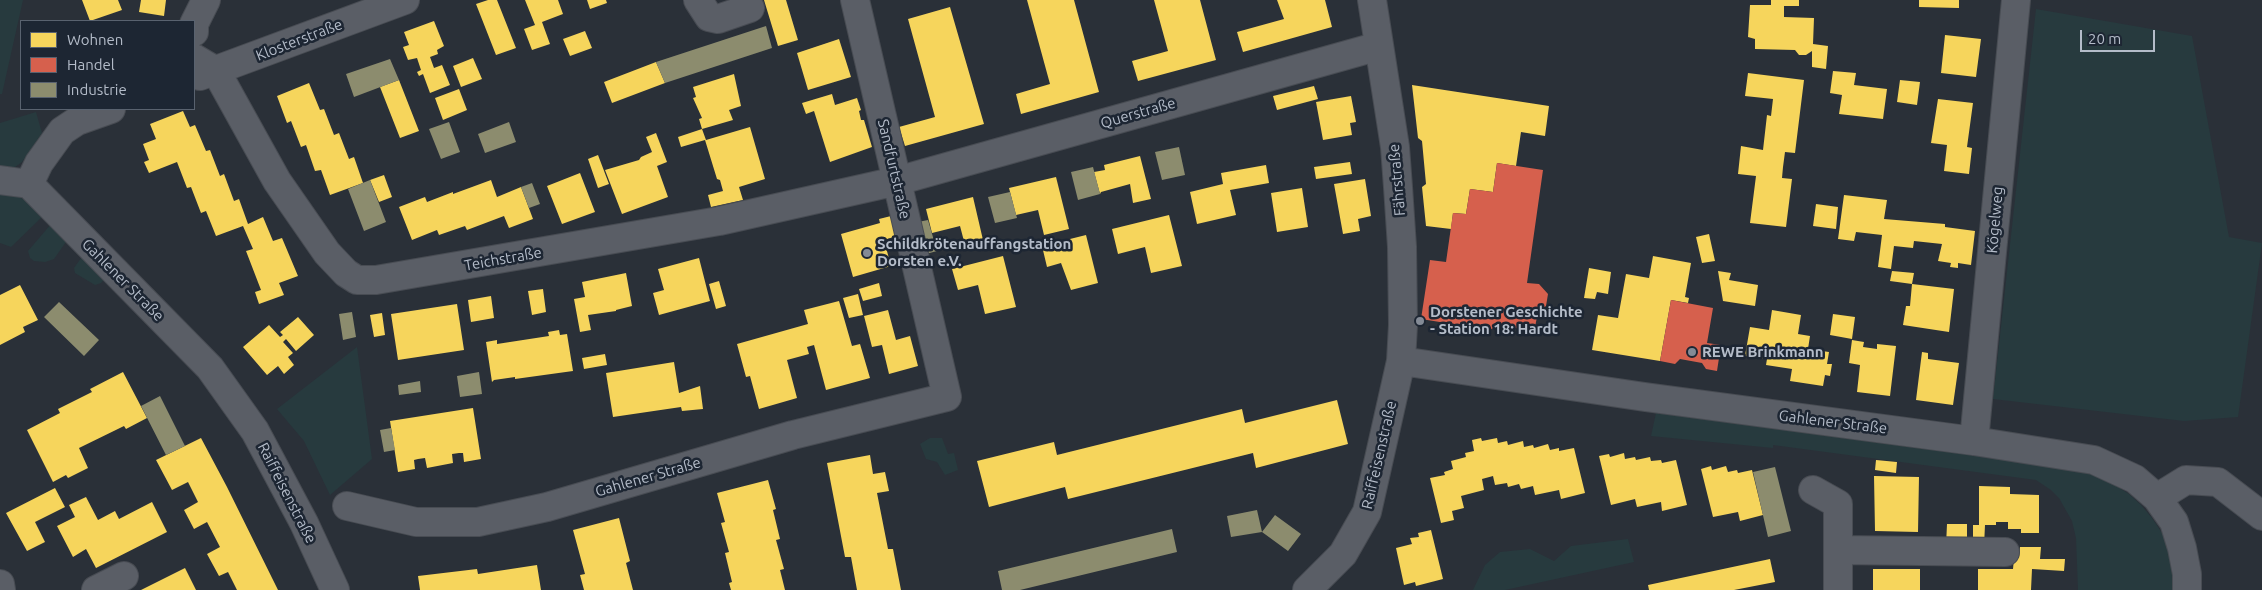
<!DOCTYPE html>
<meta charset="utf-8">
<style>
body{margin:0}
#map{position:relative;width:2262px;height:590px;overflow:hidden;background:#2a3038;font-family:Ubuntu,sans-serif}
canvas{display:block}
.legend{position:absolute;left:20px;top:20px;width:175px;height:90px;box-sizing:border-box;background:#1d2633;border:1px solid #59626f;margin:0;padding:6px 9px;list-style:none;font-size:15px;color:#b4bcc9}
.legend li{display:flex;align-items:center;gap:10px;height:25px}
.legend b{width:25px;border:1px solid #59626f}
.scale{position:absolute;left:2080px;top:30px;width:75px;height:22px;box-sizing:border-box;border:2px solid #b4bcc9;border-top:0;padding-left:6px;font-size:15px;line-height:18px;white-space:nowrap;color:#b4bcc9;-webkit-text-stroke:4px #1d2633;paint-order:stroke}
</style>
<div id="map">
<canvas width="2262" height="590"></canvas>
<ul class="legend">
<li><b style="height:14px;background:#f6d55c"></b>Wohnen</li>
<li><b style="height:14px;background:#d6604d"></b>Handel</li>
<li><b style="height:14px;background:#8c8c6e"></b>Industrie</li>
</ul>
<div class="scale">20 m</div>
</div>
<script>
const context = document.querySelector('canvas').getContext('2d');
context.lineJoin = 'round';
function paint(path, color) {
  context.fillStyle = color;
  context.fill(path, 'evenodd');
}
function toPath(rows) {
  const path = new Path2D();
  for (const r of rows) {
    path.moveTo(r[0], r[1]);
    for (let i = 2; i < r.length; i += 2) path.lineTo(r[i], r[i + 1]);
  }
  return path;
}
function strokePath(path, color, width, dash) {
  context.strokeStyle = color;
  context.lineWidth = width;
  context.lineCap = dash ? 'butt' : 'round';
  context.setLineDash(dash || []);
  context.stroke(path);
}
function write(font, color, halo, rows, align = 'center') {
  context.font = font + ' Ubuntu,sans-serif';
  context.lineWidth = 5;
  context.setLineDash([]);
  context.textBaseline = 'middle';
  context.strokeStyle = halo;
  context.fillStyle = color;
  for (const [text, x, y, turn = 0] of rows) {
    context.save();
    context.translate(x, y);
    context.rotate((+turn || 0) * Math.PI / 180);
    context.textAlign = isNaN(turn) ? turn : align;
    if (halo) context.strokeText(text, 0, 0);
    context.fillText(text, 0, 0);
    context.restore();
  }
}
const green = toPath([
 [0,0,23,0,2,94,0,94],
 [2036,9,2192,36,2229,237,2262,243,2238,417,2184,421,1993,399],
 [36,112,42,133,22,162,15,167,0,167,0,123],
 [0,190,17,194,43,216,11,247,0,243],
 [52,223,68,239,54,259,45,262,34,261,30,258,28,251],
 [84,254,107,276,101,283,95,285,75,273,74,268],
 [357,347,372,459,330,495,304,441,277,409],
 [1656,413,2062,466,2088,473,2110,482,2129,494,2141,505,2152,518,2162,533,2169,550,2174,590,2078,590,2076,538,2072,521,2059,498,2051,490,2036,480,1773,445,1773,448,1651,436],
 [930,438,942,438,948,454,954,453,958,470,945,475,937,462,926,459,920,444],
 [1628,539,1634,562,1505,590,1473,590,1485,565,1500,552,1530,549,1554,561,1571,546]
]);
const homes = toPath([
 [82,0,118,0,122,10,90,21],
 [141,0,166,0,164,16,139,12],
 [488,0,497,0,516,48,496,55,476,4],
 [525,0,558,0,563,14,542,22,550,44,532,50,524,29,535,25],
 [587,0,606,0,607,3,590,9],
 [764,0,786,0,798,40,778,46],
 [1027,0,1074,0,1099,92,1021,114,1016,94,1050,84],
 [1154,0,1200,0,1216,60,1138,81,1132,61,1168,51],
 [1277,0,1325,0,1332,27,1243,52,1237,32,1284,19],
 [1771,0,1799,0,1799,6,1784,6,1784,17,1814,18,1813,44,1828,46,1826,69,1812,67,1812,51,1806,55,1799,55,1795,50,1755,49,1755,39,1748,37,1750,5,1771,5],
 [1919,0,1959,0,1959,8,1919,7],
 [950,7,984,124,905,146,899,127,935,117,908,19],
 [434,21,444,46,437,50,438,54,430,57,434,68,442,65,450,85,430,93,423,74,419,76,417,72,421,70,417,58,408,60,403,47,409,45,404,32],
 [585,31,592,48,570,56,563,39],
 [1945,35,1981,39,1976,77,1941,73],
 [839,39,851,77,808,90,797,53],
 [473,58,482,79,461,87,453,66],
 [656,62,665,83,612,103,604,82],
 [1833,71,1856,73,1854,85,1887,89,1883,119,1839,114,1842,95,1830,93],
 [1748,73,1804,80,1795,153,1785,152,1783,167,1782,178,1792,179,1786,227,1750,223,1756,176,1738,174,1741,146,1763,150,1767,115,1771,116,1773,99,1745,96],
 [734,74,741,106,729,110,733,120,702,129,699,119,702,118,693,98,696,97,693,87],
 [399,80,419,131,400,138,380,87],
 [1900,80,1920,82,1917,105,1897,102],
 [309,83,320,110,324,109,334,135,339,133,349,159,354,157,363,183,330,195,321,170,315,171,306,145,301,147,291,121,287,123,277,96],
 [1412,85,1549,106,1545,136,1521,132,1516,166,1497,163,1493,192,1470,189,1466,214,1453,213,1451,229,1426,226,1422,187,1426,184,1422,141,1418,138],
 [1314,86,1318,99,1277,110,1273,96],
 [459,89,467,110,443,120,435,98],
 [832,94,835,105,857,98,861,110,859,111,861,120,864,120,872,147,830,162,814,111,806,114,802,103],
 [1351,96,1356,122,1350,123,1352,135,1323,140,1316,102],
 [1938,99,1973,103,1967,147,1972,148,1969,174,1944,171,1947,145,1931,143],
 [183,111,190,127,195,125,206,151,210,150,220,176,224,174,234,201,239,199,248,224,263,217,273,241,282,238,298,276,279,283,284,295,259,304,255,292,261,290,246,251,253,249,243,226,216,236,206,211,201,213,191,187,187,188,177,162,149,173,144,162,149,160,143,144,156,139,150,124],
 [750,127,765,179,739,187,743,200,711,207,708,195,723,191,720,180,717,179,705,140,681,147,678,137,702,129,706,140],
 [656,133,667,162,657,166,668,197,622,214,605,170,639,160,641,157,652,152,646,137],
 [598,155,609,184,598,188,588,159],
 [1140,156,1151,199,1133,203,1130,184,1101,192,1100,194,1094,172,1105,170,1104,165],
 [1350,162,1352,174,1316,179,1314,167],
 [1266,165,1269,183,1230,190,1236,215,1197,224,1190,192,1223,184,1221,173],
 [580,173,595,212,562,224,547,186],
 [384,175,392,197,379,202,370,180],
 [1056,177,1069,229,1044,235,1038,210,1016,215,1009,188],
 [1365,179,1371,216,1358,219,1360,231,1343,234,1334,184],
 [491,180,497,197,521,187,533,219,509,228,504,216,467,230,465,226,439,235,437,230,412,240,399,207,425,197,427,202,453,192,453,194],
 [1302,188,1308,227,1277,232,1271,193],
 [1844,195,1887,200,1884,219,1945,224,1945,227,1975,231,1971,265,1958,263,1958,268,1950,267,1951,263,1938,261,1942,244,1914,241,1913,248,1894,246,1891,269,1878,267,1882,235,1856,232,1854,241,1838,239],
 [973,197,983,240,965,245,960,226,932,233,926,209],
 [1816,204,1838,207,1836,229,1813,226],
 [1169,215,1182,266,1151,273,1145,247,1118,254,1112,229],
 [891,216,897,236,884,240,891,266,853,277,841,234,880,223,879,219],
 [1709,234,1715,261,1702,263,1696,237],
 [1086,235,1098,283,1071,290,1061,263,1047,267,1042,246],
 [1003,256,1016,307,985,314,978,285,958,290,952,269],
 [1653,256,1691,263,1685,297,1689,298,1688,303,1671,300,1660,361,1592,350,1598,315,1618,318,1626,274,1649,278],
 [699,258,710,301,659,315,653,293,664,290,658,269],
 [1589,268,1611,272,1608,294,1597,292,1595,299,1584,298],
 [1718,271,1731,273,1729,280,1758,285,1755,306,1723,301],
 [1892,271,1914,273,1912,284,1890,281],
 [626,273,632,306,616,310,616,311,588,315,591,330,580,332,574,299,585,297,582,282],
 [719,281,726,306,716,309,709,284],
 [879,283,882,296,863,301,859,289],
 [1912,284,1954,289,1949,332,1903,325,1906,306,1910,306],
 [20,285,38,320,23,327,25,332,0,345,0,295],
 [543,289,546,312,532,315,528,291],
 [858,294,863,315,849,318,843,298],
 [491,296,494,318,471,322,468,300],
 [839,301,852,346,860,344,870,378,826,390,814,345,807,347,809,354,787,360,797,398,759,409,750,376,746,377,737,344,808,324,804,310],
 [457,304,464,350,398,360,391,314],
 [888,310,896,340,910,336,918,366,889,374,882,345,872,347,864,316],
 [1772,310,1801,315,1798,334,1810,336,1808,349,1829,352,1827,364,1832,364,1830,376,1825,375,1823,386,1790,381,1792,369,1766,365,1767,359,1745,356,1750,327,1769,330],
 [382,313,385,335,374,337,370,315],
 [1833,314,1855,317,1852,339,1830,335],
 [298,317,314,335,296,351,286,339,283,342,293,353,288,357,294,365,284,374,278,366,267,375,243,347,269,325,280,337,283,335,280,332],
 [559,330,560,335,567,334,573,371,515,379,515,377,494,380,492,382,486,342,497,340,497,344,549,336,548,332],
 [1852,340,1864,342,1863,347,1877,349,1877,344,1896,346,1890,396,1857,392,1860,365,1849,363],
 [1922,352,1928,353,1928,359,1959,363,1953,405,1916,400],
 [605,354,607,365,584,369,582,358],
 [674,362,679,393,700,386,703,409,682,411,681,407,613,417,606,373],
 [123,372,147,418,126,429,124,426,79,448,88,468,68,478,66,475,53,482,27,430,60,413,58,409,92,392,90,389],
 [1337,400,1348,444,1256,468,1253,453,1068,499,1065,487,989,507,977,461,1054,442,1057,455,1242,409,1245,423],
 [473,408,481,459,464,462,463,453,459,453,452,454,453,463,427,468,425,458,418,459,414,460,415,469,398,472,390,421],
 [201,438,227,487,278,590,237,590,228,572,219,576,207,554,220,547,207,522,194,529,184,510,198,502,188,482,172,490,156,460],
 [1481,438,1482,441,1497,438,1498,443,1507,441,1508,445,1523,441,1524,447,1533,445,1534,448,1548,444,1550,450,1559,448,1559,451,1574,448,1585,493,1561,499,1559,490,1535,495,1533,486,1521,489,1519,484,1508,487,1507,483,1495,485,1493,476,1482,479,1484,490,1461,496,1464,508,1452,511,1454,520,1441,523,1430,478,1445,475,1444,472,1453,469,1451,461,1466,457,1465,453,1474,451,1472,440],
 [1624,453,1625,459,1635,457,1636,460,1650,457,1651,461,1661,460,1662,463,1676,460,1687,505,1662,511,1661,502,1637,507,1635,499,1611,505,1599,456,1609,454,1610,457],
 [870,455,873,474,885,472,889,491,877,493,888,549,893,549,901,590,857,590,851,557,845,557,827,463],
 [1876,460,1897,462,1896,473,1875,470],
 [1711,466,1712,470,1726,466,1728,472,1737,470,1738,473,1752,470,1763,515,1740,521,1738,512,1713,517,1701,469],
 [1874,476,1919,477,1918,532,1875,531],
 [768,480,776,509,773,510,780,539,776,540,784,569,780,570,785,590,731,590,729,583,732,582,725,553,729,552,721,523,725,522,717,493],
 [1979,486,2010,487,2010,494,2039,495,2039,533,2021,533,2021,529,2008,529,2008,522,1996,522,1996,525,1985,525,1984,546,1973,546,1973,525,1979,525],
 [55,488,65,507,35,522,45,542,27,551,6,513],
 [86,497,98,520,115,511,119,519,152,502,167,532,96,568,86,549,73,557,57,526,75,517,69,505],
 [619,518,630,561,626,563,633,590,584,590,580,575,585,574,573,530],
 [1947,524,1967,524,1967,546,1946,546],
 [1431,530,1443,579,1416,586,1415,582,1404,585,1396,548,1412,544,1410,538,1419,537,1418,533],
 [2020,547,2041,547,2040,559,2065,559,2064,571,2032,569,2031,590,1978,590,1978,569,2013,569,2014,558,2019,558],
 [1770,559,1775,582,1734,590,1649,590,1648,585],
 [537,565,541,590,420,590,418,576,477,569,478,574],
 [185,568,196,590,141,590],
 [1873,569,1920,569,1920,590,1873,590]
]);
const shops = toPath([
 [1497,163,1543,170,1527,283,1539,284,1548,294,1546,306,1538,312,1535,327,1531,331,1515,328,1512,324,1508,328,1496,326,1490,330,1421,319,1430,260,1446,262,1453,213,1466,214,1470,189,1493,192],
 [1671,300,1713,308,1707,343,1721,345,1717,371,1706,369,1702,363,1680,359,1675,364,1660,361]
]);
const industry = toPath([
 [766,26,772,48,665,83,656,62],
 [390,59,399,80,354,97,346,74],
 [449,122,460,152,441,159,429,129],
 [509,122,516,142,485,153,478,134],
 [1179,147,1185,175,1162,180,1155,152],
 [1093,167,1100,194,1078,200,1071,172],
 [370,180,386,222,364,231,348,189],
 [532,183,540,204,529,208,521,187],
 [1010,192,1017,218,995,223,988,197],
 [928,220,937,251,926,254,918,222],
 [59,302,99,340,84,356,44,317],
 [352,312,356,337,343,340,339,314],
 [479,372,482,394,460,397,457,376],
 [420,381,421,392,399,395,398,385],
 [160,396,185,446,166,455,141,406],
 [391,428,395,450,384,452,380,430],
 [1775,467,1791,531,1768,537,1753,472],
 [1257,510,1262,532,1275,515,1301,534,1288,551,1262,532,1231,537,1227,516],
 [1172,529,1177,552,1020,590,1002,590,998,571]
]);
const minor = toPath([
 [698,0,709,17,718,19,750,8],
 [194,32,194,24,206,0],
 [194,58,216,71,277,181,327,253,346,273,357,280,376,280,719,221,897,181,1379,46],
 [200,76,405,0],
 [0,180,29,184,210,368,255,431,304,523,335,590],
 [29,184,39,163,62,131,77,121,111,109],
 [1401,361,1645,397,1974,441,2094,460,2135,479,2157,498,2174,522,2182,548,2187,574,2187,590],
 [1974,441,2016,0],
 [1813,490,1838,504,1838,590],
 [2157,498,2186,480,2218,482,2262,516],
 [347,506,416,522,478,522,547,507,793,435,947,397,855,0],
 [1838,550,2005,552],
 [0,584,1,590],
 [96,590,124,576],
 [1307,590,1343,554,1367,512,1401,361,1403,325,1402,247,1398,187,1395,147,1372,0]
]);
const markers = [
 [867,253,5,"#848b96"],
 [1420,321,5,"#848b96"],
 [1692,352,5,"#848b96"]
];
const streetNames = [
 ["Klosterstraße",299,40,-21],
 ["Querstraße",1138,113,-16],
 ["Sandfurtstraße",894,169,77],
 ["Fährstraße",1397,180,-95],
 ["Kögelweg",1995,220,-85],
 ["Teichstraße",503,259,-10],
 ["Gahlener Straße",123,280,45],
 ["Gahlener Straße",1833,422,7],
 ["Raiffeisenstraße",1379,455,-77],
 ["Gahlener Straße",648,477,-16],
 ["Raiffeisenstraße",287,493,63]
];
const poiNames = [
 ["Schildkrötenauffangstation",877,244],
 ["Dorsten e.V.",877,261],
 ["Dorstener Geschichte",1430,312],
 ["- Station 18: Hardt",1430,329],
 ["REWE Brinkmann",1702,352]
];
paint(green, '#273a3e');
paint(homes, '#f6d55c');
paint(shops, '#d6604d');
paint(industry, '#8c8c6e');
strokePath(minor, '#484c53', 30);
strokePath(minor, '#5a5e66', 28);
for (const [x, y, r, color] of markers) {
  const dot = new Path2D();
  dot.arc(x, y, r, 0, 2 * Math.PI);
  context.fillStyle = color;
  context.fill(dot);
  strokePath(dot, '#1d2633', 2);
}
write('15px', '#b4bcc9', '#1d2633', streetNames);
write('bold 15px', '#b4bcc9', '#1d2633', poiNames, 'left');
</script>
